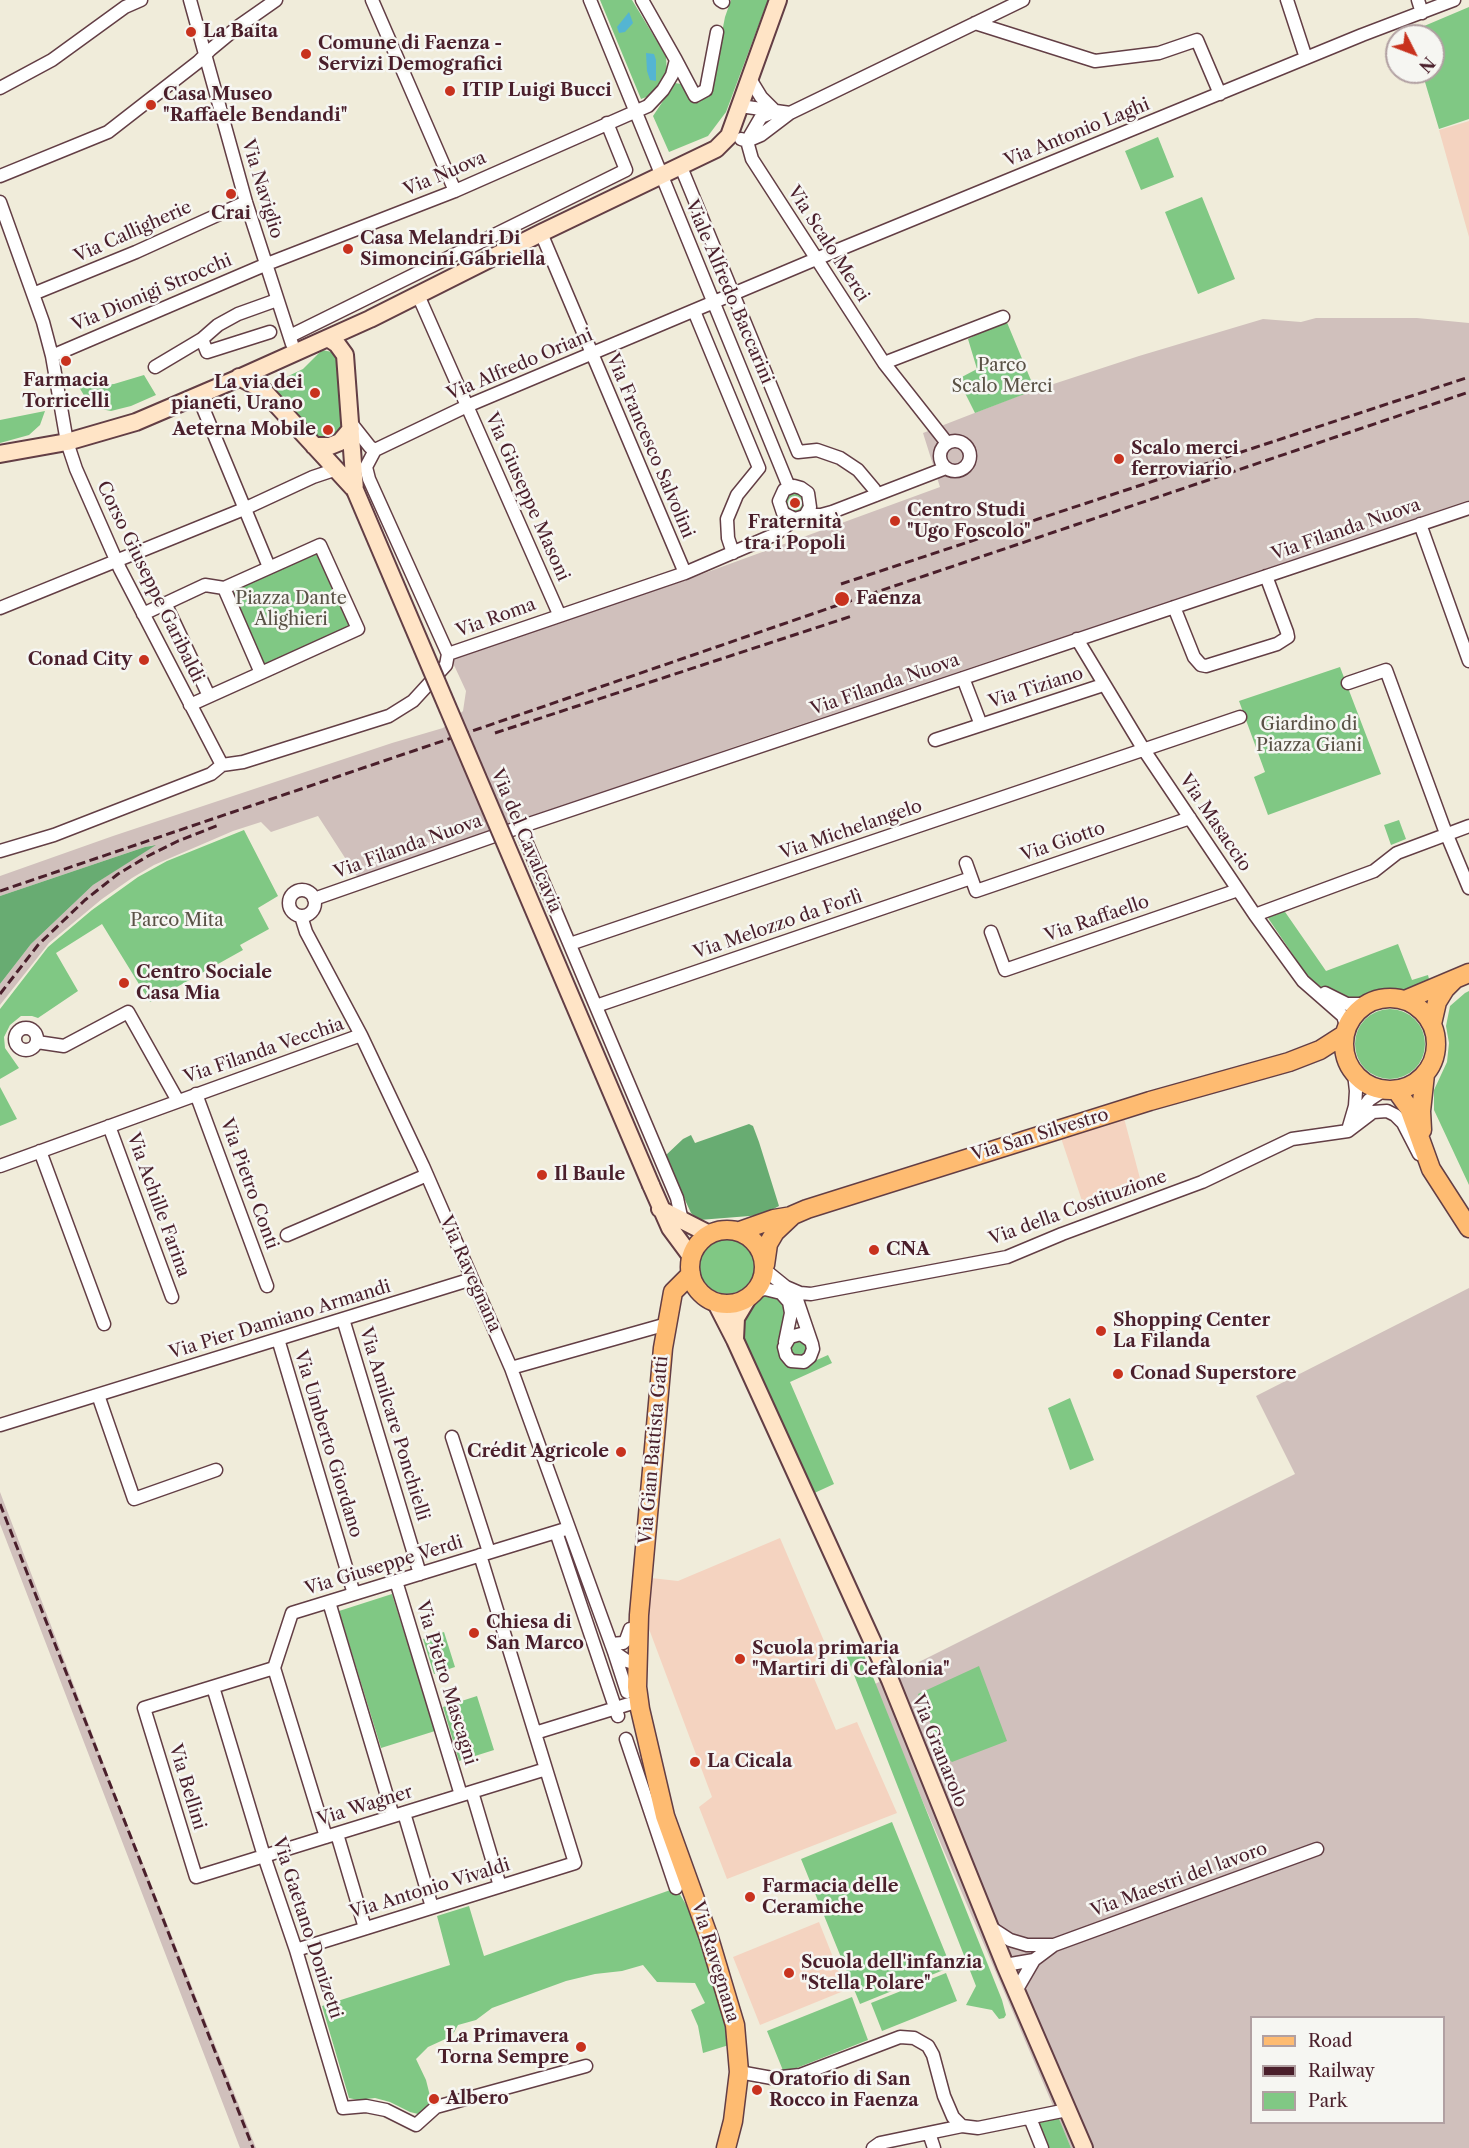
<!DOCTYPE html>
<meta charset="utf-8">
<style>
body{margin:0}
#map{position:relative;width:1469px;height:2148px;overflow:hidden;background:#f0ecda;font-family:"Libre Caslon Text",serif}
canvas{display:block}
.legend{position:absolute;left:1250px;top:2016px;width:195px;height:108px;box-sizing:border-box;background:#f6f6f2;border:2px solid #b1a0a2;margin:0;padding:8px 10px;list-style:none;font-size:18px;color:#4a1f2b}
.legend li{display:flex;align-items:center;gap:12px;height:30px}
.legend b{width:30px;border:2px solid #b1a0a2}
.north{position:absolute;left:1385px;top:24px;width:60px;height:60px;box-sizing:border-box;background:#f6f6f2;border:2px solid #b1a0a2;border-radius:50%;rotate:132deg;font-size:16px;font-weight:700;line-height:24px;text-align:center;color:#4a1f2b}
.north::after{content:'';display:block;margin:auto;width:21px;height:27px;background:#c8321e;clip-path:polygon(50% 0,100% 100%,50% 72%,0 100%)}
</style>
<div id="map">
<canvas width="1469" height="2148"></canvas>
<ul class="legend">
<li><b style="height:8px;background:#febb71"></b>Road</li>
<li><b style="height:8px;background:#4a1f2b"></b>Railway</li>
<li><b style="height:16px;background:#80c884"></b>Park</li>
</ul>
<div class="north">N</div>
</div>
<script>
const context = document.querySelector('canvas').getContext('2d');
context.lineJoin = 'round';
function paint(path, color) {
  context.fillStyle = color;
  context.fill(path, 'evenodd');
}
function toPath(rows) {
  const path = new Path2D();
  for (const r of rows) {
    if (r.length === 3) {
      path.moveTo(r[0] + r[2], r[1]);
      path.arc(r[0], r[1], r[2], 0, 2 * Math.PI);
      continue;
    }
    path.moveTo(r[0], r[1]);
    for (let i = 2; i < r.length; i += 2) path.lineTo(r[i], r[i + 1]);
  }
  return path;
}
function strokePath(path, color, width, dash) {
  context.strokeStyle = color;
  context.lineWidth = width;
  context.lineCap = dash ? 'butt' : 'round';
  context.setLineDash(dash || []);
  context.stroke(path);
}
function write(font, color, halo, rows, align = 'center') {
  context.font = font + ' "Libre Caslon Text",serif';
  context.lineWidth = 5;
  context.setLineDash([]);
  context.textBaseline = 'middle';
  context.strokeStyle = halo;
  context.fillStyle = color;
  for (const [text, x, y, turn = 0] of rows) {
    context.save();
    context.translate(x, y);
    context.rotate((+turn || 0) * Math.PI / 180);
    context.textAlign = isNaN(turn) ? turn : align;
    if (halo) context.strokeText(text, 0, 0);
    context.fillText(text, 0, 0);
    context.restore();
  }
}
const built = toPath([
 [1469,121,1469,237,1439,130],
 [1124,1118,1142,1186,1084,1207,1061,1138],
 [780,1538,830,1655,808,1664,836,1730,857,1722,897,1813,727,1879,699,1807,712,1797,646,1621,651,1578,678,1581],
 [819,1922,846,1990,760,2025,733,1957]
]);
const industrial = toPath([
 [1316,318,1417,318,1469,323,1469,500,1183,599,1029,648,734,747,358,878,318,816,271,832,261,822,233,831,154,865,132,878,102,899,49,943,0,1005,0,984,31,944,93,885,154,845,145,847,0,896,0,876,113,836,392,743,443,728,463,711,466,691,453,663,455,657,683,581,940,487,923,433,1026,393,1139,356,1263,319,1301,322],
 [1469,1288,1469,2148,1071,2148,873,1685,1295,1474,1256,1396],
 [1252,2018,1444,2018,1444,2122,1252,2122],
 [0,1492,115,1793,256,2148,240,2148,0,1524]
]);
const green = toPath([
 [600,0,632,0,666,56,667,75,655,94,641,99],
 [731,0,768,0,726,112,708,136,669,152,653,116,675,83,681,84,698,103,710,94,725,17],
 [1469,7,1469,119,1439,129,1422,72,1433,72,1433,36,1411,36,1410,32],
 [1158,137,1174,177,1141,190,1125,151],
 [1202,197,1235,279,1198,294,1165,212],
 [1006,320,1035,390,975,413,958,379,977,369,968,339],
 [322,350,332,352,336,357,344,427,331,439,316,438,277,393,276,385,280,380,303,369],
 [144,375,156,395,131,406,111,411,91,407,79,387,114,384],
 [45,411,40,425,29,435,0,443,0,420],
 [791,491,802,493,806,504,800,513,789,513,783,499],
 [318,549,354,629,263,670,228,590],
 [1340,667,1381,774,1268,815,1254,777,1265,772,1239,701],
 [1399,820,1406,839,1391,845,1384,825],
 [244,830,278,896,258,908,269,929,240,945,243,950,150,1002,102,924,56,953,78,991,38,1018,32,1016,21,1016,10,1025,4,1037,5,1048,19,1068,0,1079,0,1009,48,947,92,910,138,877,167,861],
 [1283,909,1326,971,1398,944,1412,980,1428,975,1430,983,1402,992,1382,992,1356,1001,1325,990,1308,977,1266,915],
 [1469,991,1469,1185,1434,1110,1434,1090,1447,1062,1449,1043,1446,1026,1450,1006,1465,993],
 [1390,1044,35],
 [0,1087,17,1119,0,1126],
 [727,1266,28],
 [775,1295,781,1299,788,1314,780,1351,810,1363,828,1355,832,1363,790,1382,834,1484,810,1495,742,1338,742,1326,746,1312,756,1300,763,1296],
 [791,1339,806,1340,808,1354,794,1359,788,1345],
 [1070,1398,1094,1460,1070,1470,1048,1408],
 [392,1594,435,1731,381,1748,339,1611],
 [444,1632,455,1667,434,1674,423,1639],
 [861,1647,1002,2000,1006,2015,1004,2018,999,2019,992,2010,966,2005,976,1986,845,1652],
 [979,1666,1007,1741,952,1762,944,1755,918,1694],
 [477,1696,494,1750,459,1761,443,1707],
 [892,1822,951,1967,860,2004,801,1859],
 [676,1888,702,1931,716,1976,729,2045,703,2053,698,2026,691,2010,705,2003,695,1983,657,1982,643,1965,622,1971,595,1974,566,1981,492,2008,476,2020,458,2025,452,2036,428,2047,416,2059,426,2080,431,2100,426,2108,418,2114,410,2112,390,2102,375,2098,358,2100,349,2098,322,2006,450,1965,437,1916,469,1906,484,1956],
 [946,1973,957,2001,882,2031,871,2003],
 [852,1997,868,2040,784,2073,767,2031],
 [1057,2114,1071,2148,1046,2148,1037,2122]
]);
const forest = toPath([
 [156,845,93,885,31,944,0,984,0,896,145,847],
 [749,1124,753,1126,759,1142,779,1206,762,1215,699,1220,691,1213,665,1156,683,1139,691,1135,695,1143]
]);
const water = toPath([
 [629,12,633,23,625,32,619,33,617,27],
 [646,53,654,54,656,60,656,81,650,80,647,71]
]);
const street = toPath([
 [190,0,246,202,292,344],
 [372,0,455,191],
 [590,0,789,487],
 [720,0,723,2],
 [1287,0,1306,58],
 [1418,0,1422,13],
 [975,23,1095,61,1159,53,1197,40,1220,94],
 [676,60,695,96,706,90,717,32],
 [750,79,761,97,775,111],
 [0,88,52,60,125,7,141,0],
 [740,106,790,113],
 [741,139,747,141,761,135,790,113,1023,0],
 [747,141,752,159,884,363,947,443],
 [747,141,761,117,774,112],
 [681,167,798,452,817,450,840,458,858,470,874,489,876,495],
 [0,176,108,132,198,62,210,50,239,26,276,0],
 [0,202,43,322,52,356,67,442,76,469,120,569,222,765],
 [541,233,685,573],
 [33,294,136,252,246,202],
 [418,295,559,614],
 [694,311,759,468,737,495,727,519,728,538,733,553],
 [290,336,626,170,607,123],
 [202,339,218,325,238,314,277,300],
 [52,356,267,264,455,191,648,106,663,90,672,75,676,60,642,0],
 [884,363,1003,317],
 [155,367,202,339,207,352,270,332],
 [198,396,269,567],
 [351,423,370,447,375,450],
 [955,456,15],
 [375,450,467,406,816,259,1362,35,1454,0],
 [375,450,366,467,369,479,448,654],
 [808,511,812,515,821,515,832,512,946,468],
 [1420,524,1469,661],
 [224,588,320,545,358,629,261,673],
 [165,603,209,696],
 [1174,607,1194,657,1201,665,1206,666,1277,644,1288,637,1287,632,1266,576],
 [0,608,244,509,313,477,337,469],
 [143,614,205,585,224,588,261,673,190,705],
 [1077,639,1144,750,1255,915,1303,981,1343,1016,1347,1028],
 [448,654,685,573,776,534,795,519,805,516,810,507,808,493,801,488,794,486,784,490,779,501,783,513,795,519],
 [963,678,981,725],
 [1348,683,1386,670,1444,828,1469,888],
 [935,740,1103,685],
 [222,765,243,762,389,716,413,701,446,665,448,654],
 [520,827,677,1198,682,1221],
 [0,851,54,835,211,774,222,765],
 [966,863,976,891,1190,818],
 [302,903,13],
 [314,899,520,827,1469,508],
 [1255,915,1374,871,1397,853,1469,826],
 [301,916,306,932,361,1035,423,1166,511,1368,614,1652,627,1661,637,1664],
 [991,932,1005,970,1238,890],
 [570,944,1240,717],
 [1325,993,1347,1004,1368,1004],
 [596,1006,971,878],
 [26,1039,11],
 [37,1042,64,1046,128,1012,178,1101],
 [196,1094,267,1286],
 [1355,1120,1369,1100,1384,1090],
 [109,1126,172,1297],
 [1348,1130,1355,1106,1356,1091,1354,1073],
 [40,1151,104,1324],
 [0,1166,361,1035],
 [287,1235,427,1175],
 [765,1270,786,1287,800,1293,811,1294,1007,1257,1062,1234,1202,1182,1292,1139,1348,1131,1373,1112,1387,1111,1395,1115,1403,1123,1419,1154],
 [787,1288,796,1297,812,1344,813,1349,810,1357,804,1362,791,1361,786,1355,784,1347,790,1337,801,1334,811,1341],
 [751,1296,757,1291,765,1289,781,1293,789,1302,791,1313,785,1342],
 [343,1319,420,1574],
 [278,1339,354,1594],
 [511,1368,667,1324],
 [98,1395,134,1499,216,1470],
 [0,1425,472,1279],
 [452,1437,489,1552],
 [556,1532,618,1716],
 [396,1581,461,1795],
 [329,1602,393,1816],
 [611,1644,623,1643,626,1640,630,1629],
 [614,1652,627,1692],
 [274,1668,326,1837],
 [213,1687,264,1856,296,1950,343,2108,366,2106,386,2110,416,2125,436,2107,586,2066],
 [535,1733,629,1704],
 [626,1739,676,1888],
 [546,1769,196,1877,144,1708,274,1668,292,1613,569,1528],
 [472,1792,500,1886],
 [404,1813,432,1907],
 [337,1834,365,1928],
 [990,1927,1010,1940,1027,1945,1054,1945],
 [296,1950,575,1863,480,1555],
 [1005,1965,1034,1960],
 [1016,1991,1034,1960,1054,1945,1317,1849],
 [739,2072,772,2078,800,2075,900,2037,914,2038,928,2046,933,2055,944,2096,953,2117,962,2126,978,2128,1067,2110],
 [1030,2118,1042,2148],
 [929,2133,934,2148],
 [873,2148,880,2143,962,2126]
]);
const secondary = toPath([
 [328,338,337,344,345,355,355,490],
 [239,377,263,390,355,490],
 [314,446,330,446,340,442,351,429],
 [0,454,67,442,136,422,232,381,370,319,541,233,716,149,729,136,778,0],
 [651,1185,670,1228,690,1255],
 [660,1209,709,1234],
 [716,1303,735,1340,890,1680,1005,1965,1084,2148],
 [735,1339,736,1318,748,1298]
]);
const primary = toPath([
 [1390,1044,46],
 [1405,1000,1469,973],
 [1432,1024,1437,1002,1445,989,1454,980],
 [1396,1090,1409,1108,1431,1169,1469,1228],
 [1422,1130,1421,1111,1425,1074],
 [727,1267,37],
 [740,1231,774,1219,792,1216],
 [765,1265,768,1244,775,1232,793,1215,807,1209,1150,1101,1289,1062,1320,1050,1345,1034],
 [691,1274,673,1292,663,1348,639,1615,637,1687,640,1709,665,1816,709,1938,735,2025,739,2072,733,2121,726,2148]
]);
const rail = toPath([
 [841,584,1469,377],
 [495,733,852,616],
 [0,891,481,728,847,602,1469,392],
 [0,994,38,945,85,900,118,874,148,856,178,841,219,825],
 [0,1504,253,2148]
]);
const secondaryBridge = toPath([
 [355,490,651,1185]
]);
const markers = [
 [191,32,6,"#c8321e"],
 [306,54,6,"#c8321e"],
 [450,91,6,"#c8321e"],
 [151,105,6,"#c8321e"],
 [231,194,6,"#c8321e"],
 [348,249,6,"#c8321e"],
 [66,361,6,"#c8321e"],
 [315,393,6,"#c8321e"],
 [328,430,6,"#c8321e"],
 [1119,459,6,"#c8321e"],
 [795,503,6,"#c8321e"],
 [895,521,6,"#c8321e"],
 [842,599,8,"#c8321e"],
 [144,660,6,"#c8321e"],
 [124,983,6,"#c8321e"],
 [542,1175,6,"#c8321e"],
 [874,1250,6,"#c8321e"],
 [1101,1331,6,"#c8321e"],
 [1118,1374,6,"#c8321e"],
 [621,1452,6,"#c8321e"],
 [474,1633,6,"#c8321e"],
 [740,1659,6,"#c8321e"],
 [695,1762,6,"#c8321e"],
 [750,1897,6,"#c8321e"],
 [789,1973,6,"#c8321e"],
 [581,2047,6,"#c8321e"],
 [757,2090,6,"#c8321e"],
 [434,2099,6,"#c8321e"]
];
const poiNames = [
 ["La Baita",203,32],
 ["Comune di Faenza -",318,44],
 ["Servizi Demografici",318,65],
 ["ITIP Luigi Bucci",462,91],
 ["Casa Museo",163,95],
 ["\"Raffaele Bendandi\"",163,116],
 ["Crai",231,214,"center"],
 ["Casa Melandri Di",360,239],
 ["Simoncini Gabriella",360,260],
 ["Farmacia",66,381,"center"],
 ["Torricelli",66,402,"center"],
 ["La via dei",303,383,"right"],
 ["pianeti, Urano",303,404,"right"],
 ["Aeterna Mobile",316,430,"right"],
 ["Scalo merci",1131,449],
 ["ferroviario",1131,470],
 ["Centro Studi",907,511],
 ["\"Ugo Foscolo\"",907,532],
 ["Fraternità",795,523,"center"],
 ["tra i Popoli",795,544,"center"],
 ["Faenza",856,599],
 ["Conad City",132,660,"right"],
 ["Centro Sociale",136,973],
 ["Casa Mia",136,994],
 ["Il Baule",554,1175],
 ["CNA",886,1250],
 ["Shopping Center",1113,1321],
 ["La Filanda",1113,1342],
 ["Conad Superstore",1130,1374],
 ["Crédit Agricole",609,1452,"right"],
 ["Chiesa di",486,1623],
 ["San Marco",486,1644],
 ["Scuola primaria",752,1649],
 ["\"Martiri di Cefalonia\"",752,1670],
 ["La Cicala",707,1762],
 ["Farmacia delle",762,1887],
 ["Ceramiche",762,1908],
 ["Scuola dell'infanzia",801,1963],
 ["\"Stella Polare\"",801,1984],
 ["La Primavera",569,2037,"right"],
 ["Torna Sempre",569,2058,"right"],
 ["Oratorio di San",769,2080],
 ["Rocco in Faenza",769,2101],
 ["Albero",446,2099]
];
const streetNames = [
 ["Via Antonio Laghi",1077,133,-22],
 ["Via Nuova",445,174,-23],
 ["Via Naviglio",262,189,73],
 ["Via Calligherie",133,232,-24],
 ["Via Scalo Merci",828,244,57],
 ["Viale Alfredo Baccarini",729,292,67],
 ["Via Dionigi Strocchi",152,293,-23],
 ["Via Alfredo Oriani",520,365,-23],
 ["Via Francesco Salvolini",650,446,67],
 ["Via Giuseppe Masoni",527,497,66],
 ["Via Filanda Nuova",1346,530,-19],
 ["Corso Giuseppe Garibaldi",150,582,64],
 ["Via Roma",496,618,-20],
 ["Via Filanda Nuova",885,685,-19],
 ["Via Tiziano",1036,688,-18],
 ["Via Masaccio",1215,823,56],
 ["Via Michelangelo",851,830,-19],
 ["Via del Cavalcavia",526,841,67],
 ["Via Giotto",1063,842,-19],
 ["Via Filanda Nuova",408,847,-20],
 ["Via Raffaello",1097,919,-19],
 ["Via Melozzo da Forlì",778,925,-19],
 ["Via Filanda Vecchia",264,1051,-19],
 ["Via San Silvestro",1040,1135,-17],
 ["Via Pietro Conti",249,1184,70],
 ["Via Achille Farina",158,1205,70],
 ["Via della Costituzione",1078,1208,-20],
 ["Via Ravegnana",470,1274,66],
 ["Via Pier Damiano Armandi",280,1320,-17],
 ["Via Amilcare Ponchielli",394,1424,73],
 ["Via Umberto Giordano",328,1444,73],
 ["Via Gian Battista Gatti",654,1450,-85],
 ["Via Giuseppe Verdi",384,1566,-17],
 ["Via Pietro Mascagni",446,1683,73],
 ["Via Granarolo",939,1751,68],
 ["Via Bellini",187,1787,73],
 ["Via Wagner",365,1806,-17],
 ["Via Maestri del lavoro",1179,1880,-20],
 ["Via Antonio Vivaldi",430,1889,-17],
 ["Via Gaetano Donizetti",307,1928,72],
 ["Via Ravegnana",715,1962,73]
];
const parkNames = [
 ["Parco",1002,366],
 ["Scalo Merci",1002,387],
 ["Piazza Dante",291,599],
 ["Alighieri",291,620],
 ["Giardino di",1309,725],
 ["Piazza Giani",1309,746],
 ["Parco Mita",177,921]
];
paint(built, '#f4d3c0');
paint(industrial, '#d0c0bc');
paint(green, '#80c884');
paint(forest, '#68ac72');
paint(water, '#54b5d2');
strokePath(street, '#633e45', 15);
strokePath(secondary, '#633e45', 20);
strokePath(primary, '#633e45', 21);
strokePath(street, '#fff', 12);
strokePath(secondary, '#ffe4c6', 16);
strokePath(primary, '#febb71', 18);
strokePath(rail, '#4a1f2b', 3, [9, 4.5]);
strokePath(secondaryBridge, '#633e45', 20, []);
strokePath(secondaryBridge, '#ffe4c6', 16);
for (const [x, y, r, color] of markers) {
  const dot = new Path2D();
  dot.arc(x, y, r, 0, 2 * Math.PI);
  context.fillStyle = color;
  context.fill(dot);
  strokePath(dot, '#f6f6f2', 2);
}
write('bold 18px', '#4a1f2b', '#f6f6f2', poiNames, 'left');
write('18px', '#4a1f2b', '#f6f6f2', streetNames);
write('18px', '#5a5246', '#f6f6f2', parkNames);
</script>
